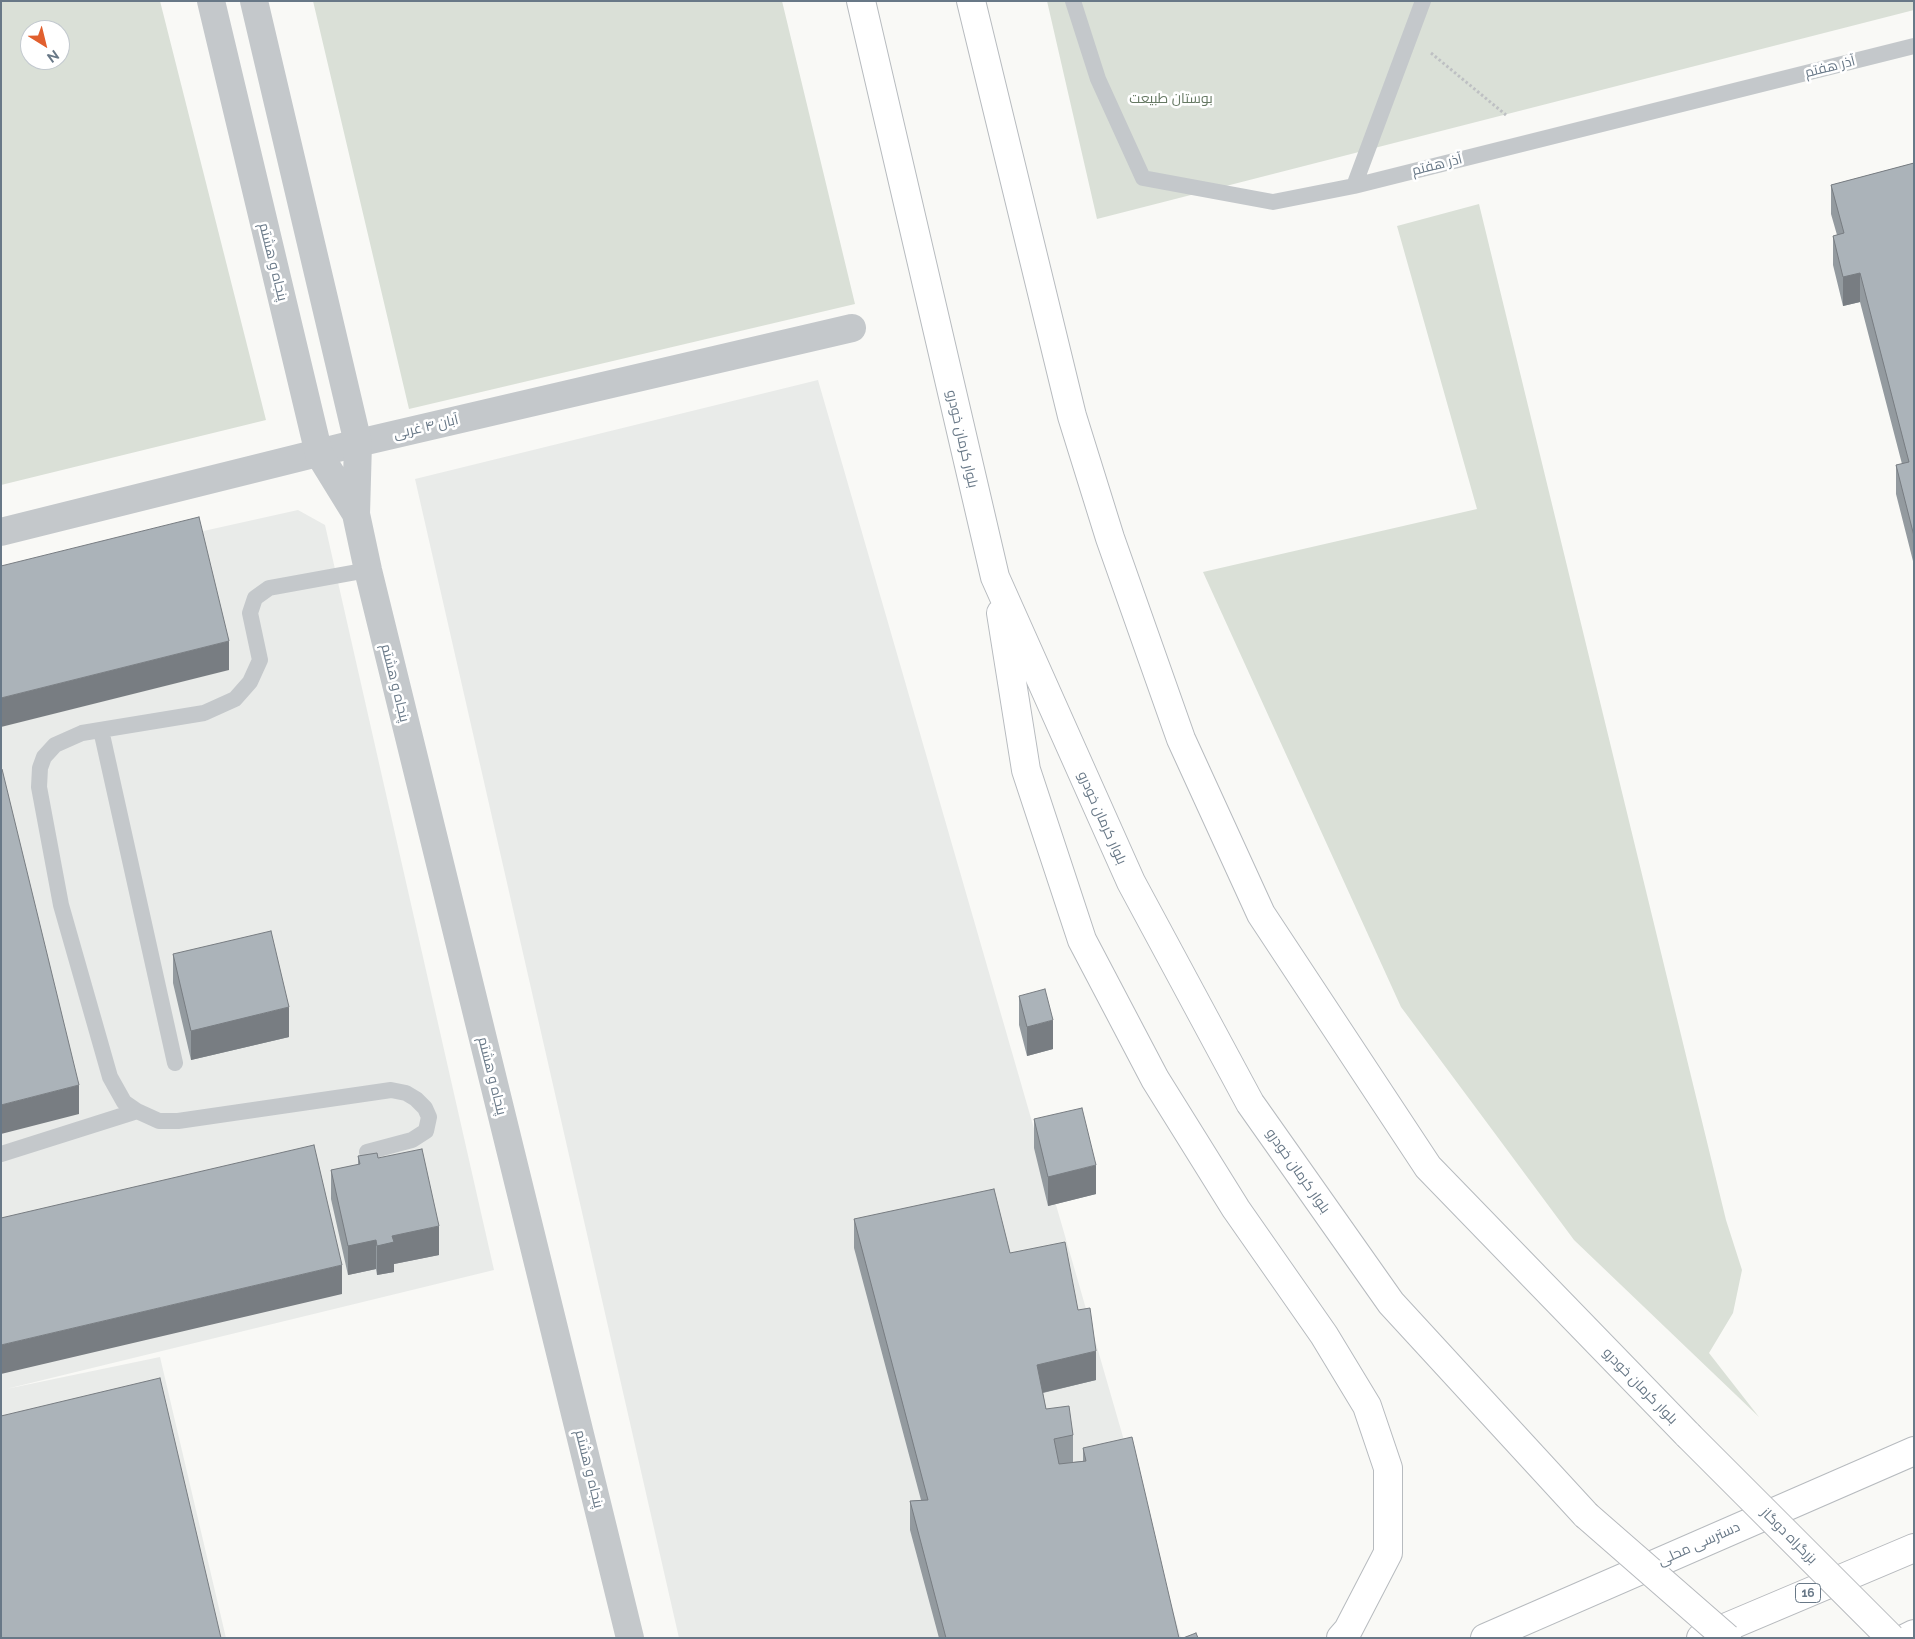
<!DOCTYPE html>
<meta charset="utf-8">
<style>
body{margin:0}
#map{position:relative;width:1915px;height:1639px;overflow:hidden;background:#f9f9f6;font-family:Raleway,sans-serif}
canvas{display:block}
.frame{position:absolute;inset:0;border:2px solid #687887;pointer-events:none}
.north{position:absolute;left:20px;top:20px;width:50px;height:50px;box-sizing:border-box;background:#fff;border:1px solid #c3c9cf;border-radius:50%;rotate:144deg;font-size:14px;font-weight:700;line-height:20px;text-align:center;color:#687887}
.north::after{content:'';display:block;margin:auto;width:18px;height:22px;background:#e15f2e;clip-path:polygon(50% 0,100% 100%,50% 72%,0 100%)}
</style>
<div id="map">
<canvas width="1915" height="1639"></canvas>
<div class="frame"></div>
<div class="north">N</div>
</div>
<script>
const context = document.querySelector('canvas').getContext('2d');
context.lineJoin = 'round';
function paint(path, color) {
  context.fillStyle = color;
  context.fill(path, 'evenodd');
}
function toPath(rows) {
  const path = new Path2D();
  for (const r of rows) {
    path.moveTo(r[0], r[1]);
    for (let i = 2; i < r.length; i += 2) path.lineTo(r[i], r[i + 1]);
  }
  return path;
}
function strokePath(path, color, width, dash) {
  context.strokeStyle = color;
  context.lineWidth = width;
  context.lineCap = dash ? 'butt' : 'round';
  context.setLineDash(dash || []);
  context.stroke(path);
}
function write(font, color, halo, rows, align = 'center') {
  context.font = font + ' Raleway,Cairo,sans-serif';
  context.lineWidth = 5;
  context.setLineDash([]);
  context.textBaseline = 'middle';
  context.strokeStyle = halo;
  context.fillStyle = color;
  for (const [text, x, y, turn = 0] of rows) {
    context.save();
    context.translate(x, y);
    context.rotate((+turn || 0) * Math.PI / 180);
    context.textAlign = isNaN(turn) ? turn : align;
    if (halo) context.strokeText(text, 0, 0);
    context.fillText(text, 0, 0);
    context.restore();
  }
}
const built = toPath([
 [818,380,1181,1638,679,1638,415,479],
 [298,510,325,525,494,1270,6,1389,160,1357,226,1638,1,1638,1,576]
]);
const green = toPath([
 [1,1,160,1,266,420,1,485],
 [30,30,60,30,60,60,30,60],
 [313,1,782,1,855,304,409,409],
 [1047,1,1914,1,1914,10,1097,219],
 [1479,204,1726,1220,1742,1270,1733,1313,1709,1353,1759,1417,1574,1240,1401,1007,1203,572,1477,509,1397,226]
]);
const path = toPath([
 [1431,53,1506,115]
]);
const service = toPath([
 [1073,1,1098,79,1143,178,1273,202,1354,186,1914,46],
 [1354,186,1423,1],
 [101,730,175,1063],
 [367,1152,412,1140,426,1131,429,1117,425,1108,416,1099,406,1093,391,1090,178,1121,159,1121,137,1111,124,1102,110,1077,61,905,39,787,40,768,44,757,55,745,82,733,204,713,235,699,250,682,260,660,250,613,255,598,269,588,368,570],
 [1,1154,137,1111]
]);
const minor = toPath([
 [1,532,358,443,852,328]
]);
const tertiary = toPath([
 [211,1,319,454,356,514],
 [254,1,358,443,356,514,368,570,630,1638]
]);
const primary = toPath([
 [861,1,995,577,1131,882,1250,1103,1391,1303,1586,1515],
 [971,1,1072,416,1110,538,1181,739,1261,914,1428,1167,1688,1435],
 [1001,613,1026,770,1082,940,1155,1079,1236,1209,1324,1335,1367,1406,1388,1468,1388,1553,1348,1630,1341,1638],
 [1485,1638,1914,1451]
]);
const trunk = toPath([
 [1701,1638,1914,1548],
 [1906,1638,1914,1634]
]);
const trunkBridge = toPath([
 [1688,1435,1891,1638],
 [1586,1515,1727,1638]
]);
const wall = toPath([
 [1914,163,1914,565,1896,494,1896,465,1902,464,1860,302,1843,306,1833,265,1833,236,1837,235,1831,214,1831,185],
 [173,954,289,1037,191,1060,173,983],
 [1019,996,1053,1049,1027,1056,1019,1025],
 [1034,1119,1096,1194,1048,1206,1034,1148],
 [358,1156,378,1158,439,1255,394,1264,394,1272,377,1275,376,1269,348,1275,331,1199,331,1170,358,1165],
 [854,1219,1010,1253,1078,1310,1096,1380,1043,1393,1046,1409,1073,1435,1073,1462,1083,1461,1083,1448,1179,1638,939,1638,910,1530,910,1501,921,1500,854,1248]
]);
const shadedWall = toPath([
 [1860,273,1860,302,1843,306,1843,277],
 [229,641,229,670,1,727,1,698],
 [289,1007,289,1037,191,1060,191,1031],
 [1053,1020,1053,1049,1027,1056,1027,1027],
 [79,1085,79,1114,1,1134,1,1105],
 [1096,1165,1096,1194,1048,1206,1048,1177],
 [439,1226,439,1255,394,1264,394,1272,377,1275,377,1246,392,1236],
 [376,1240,376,1269,348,1275,348,1246],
 [342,1265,342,1294,1,1374,1,1345],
 [1096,1351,1096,1380,1037,1394,1037,1365]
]);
const building = toPath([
 [1914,163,1914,536,1896,465,1909,462,1860,273,1843,277,1833,236,1844,233,1831,185,1914,163],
 [199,517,229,641,1,698,1,566,199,517],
 [1,769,2,769,79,1085,1,1105,1,769],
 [271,931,289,1007,191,1031,173,954,271,931],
 [1045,989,1053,1020,1027,1027,1019,996,1045,989],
 [1082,1108,1096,1165,1048,1177,1034,1119,1082,1108],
 [314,1145,342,1265,1,1345,1,1218,314,1145],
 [422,1149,439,1226,392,1236,394,1242,377,1246,376,1240,348,1246,331,1170,360,1164,358,1156,377,1153,378,1158,422,1149],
 [994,1189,1010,1253,1065,1242,1078,1310,1090,1308,1096,1351,1037,1365,1046,1409,1069,1406,1073,1435,1054,1439,1059,1464,1086,1461,1083,1448,1132,1437,1179,1638,946,1638,910,1501,928,1500,854,1219,994,1189],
 [160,1378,221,1638,1,1638,1,1416,160,1378],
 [1196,1633,1198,1638,1183,1638,1196,1633]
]);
const shields = [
 [1808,1593,25]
];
const shieldNames = [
 ["16",1808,1593]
];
const streetNames = [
 ["آذر هفتم",1830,67,-14],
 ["آذر هفتم",1437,165,-14],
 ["پنجاه و هشتم",273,262,76],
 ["آبان ۴ غربی",426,427,-13],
 ["بلوار کرمان خودرو",962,439,77],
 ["پنجاه و هشتم",395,683,76],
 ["بلوار کرمان خودرو",1102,818,66],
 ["پنجاه و هشتم",492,1076,76],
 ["بلوار کرمان خودرو",1298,1171,55],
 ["بلوار کرمان خودرو",1640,1386,46],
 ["پنجاه و هشتم",589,1469,76],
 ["بزرگراه دوگاز",1789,1536,45],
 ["دسترسی محلی",1699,1544,-24]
];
const parkNames = [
 ["بوستان طبیعت",1171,99]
];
paint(built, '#e9ebe9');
paint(green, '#dae0d7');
strokePath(primary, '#b7bbbf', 30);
strokePath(trunk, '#b7babe', 30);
strokePath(path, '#bec0c3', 3, [2.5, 2.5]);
strokePath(service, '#c4c8cb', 16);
strokePath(minor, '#c4c8cb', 28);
strokePath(tertiary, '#c4c8cb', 28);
strokePath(primary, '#fff', 28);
strokePath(trunk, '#fff', 28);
strokePath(trunkBridge, '#b7babe', 30, []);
strokePath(trunkBridge, '#fff', 28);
paint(wall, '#939a9f');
paint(shadedWall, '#787d82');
paint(building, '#abb3b9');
strokePath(building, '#787d82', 1);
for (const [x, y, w] of shields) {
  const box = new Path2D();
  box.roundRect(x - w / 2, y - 9.5, w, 19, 4);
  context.fillStyle = '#fff';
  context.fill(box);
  strokePath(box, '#687887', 1);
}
write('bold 12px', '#687887', null, shieldNames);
write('14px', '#687887', '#fff', streetNames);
write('14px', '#667963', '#fff', parkNames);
</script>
